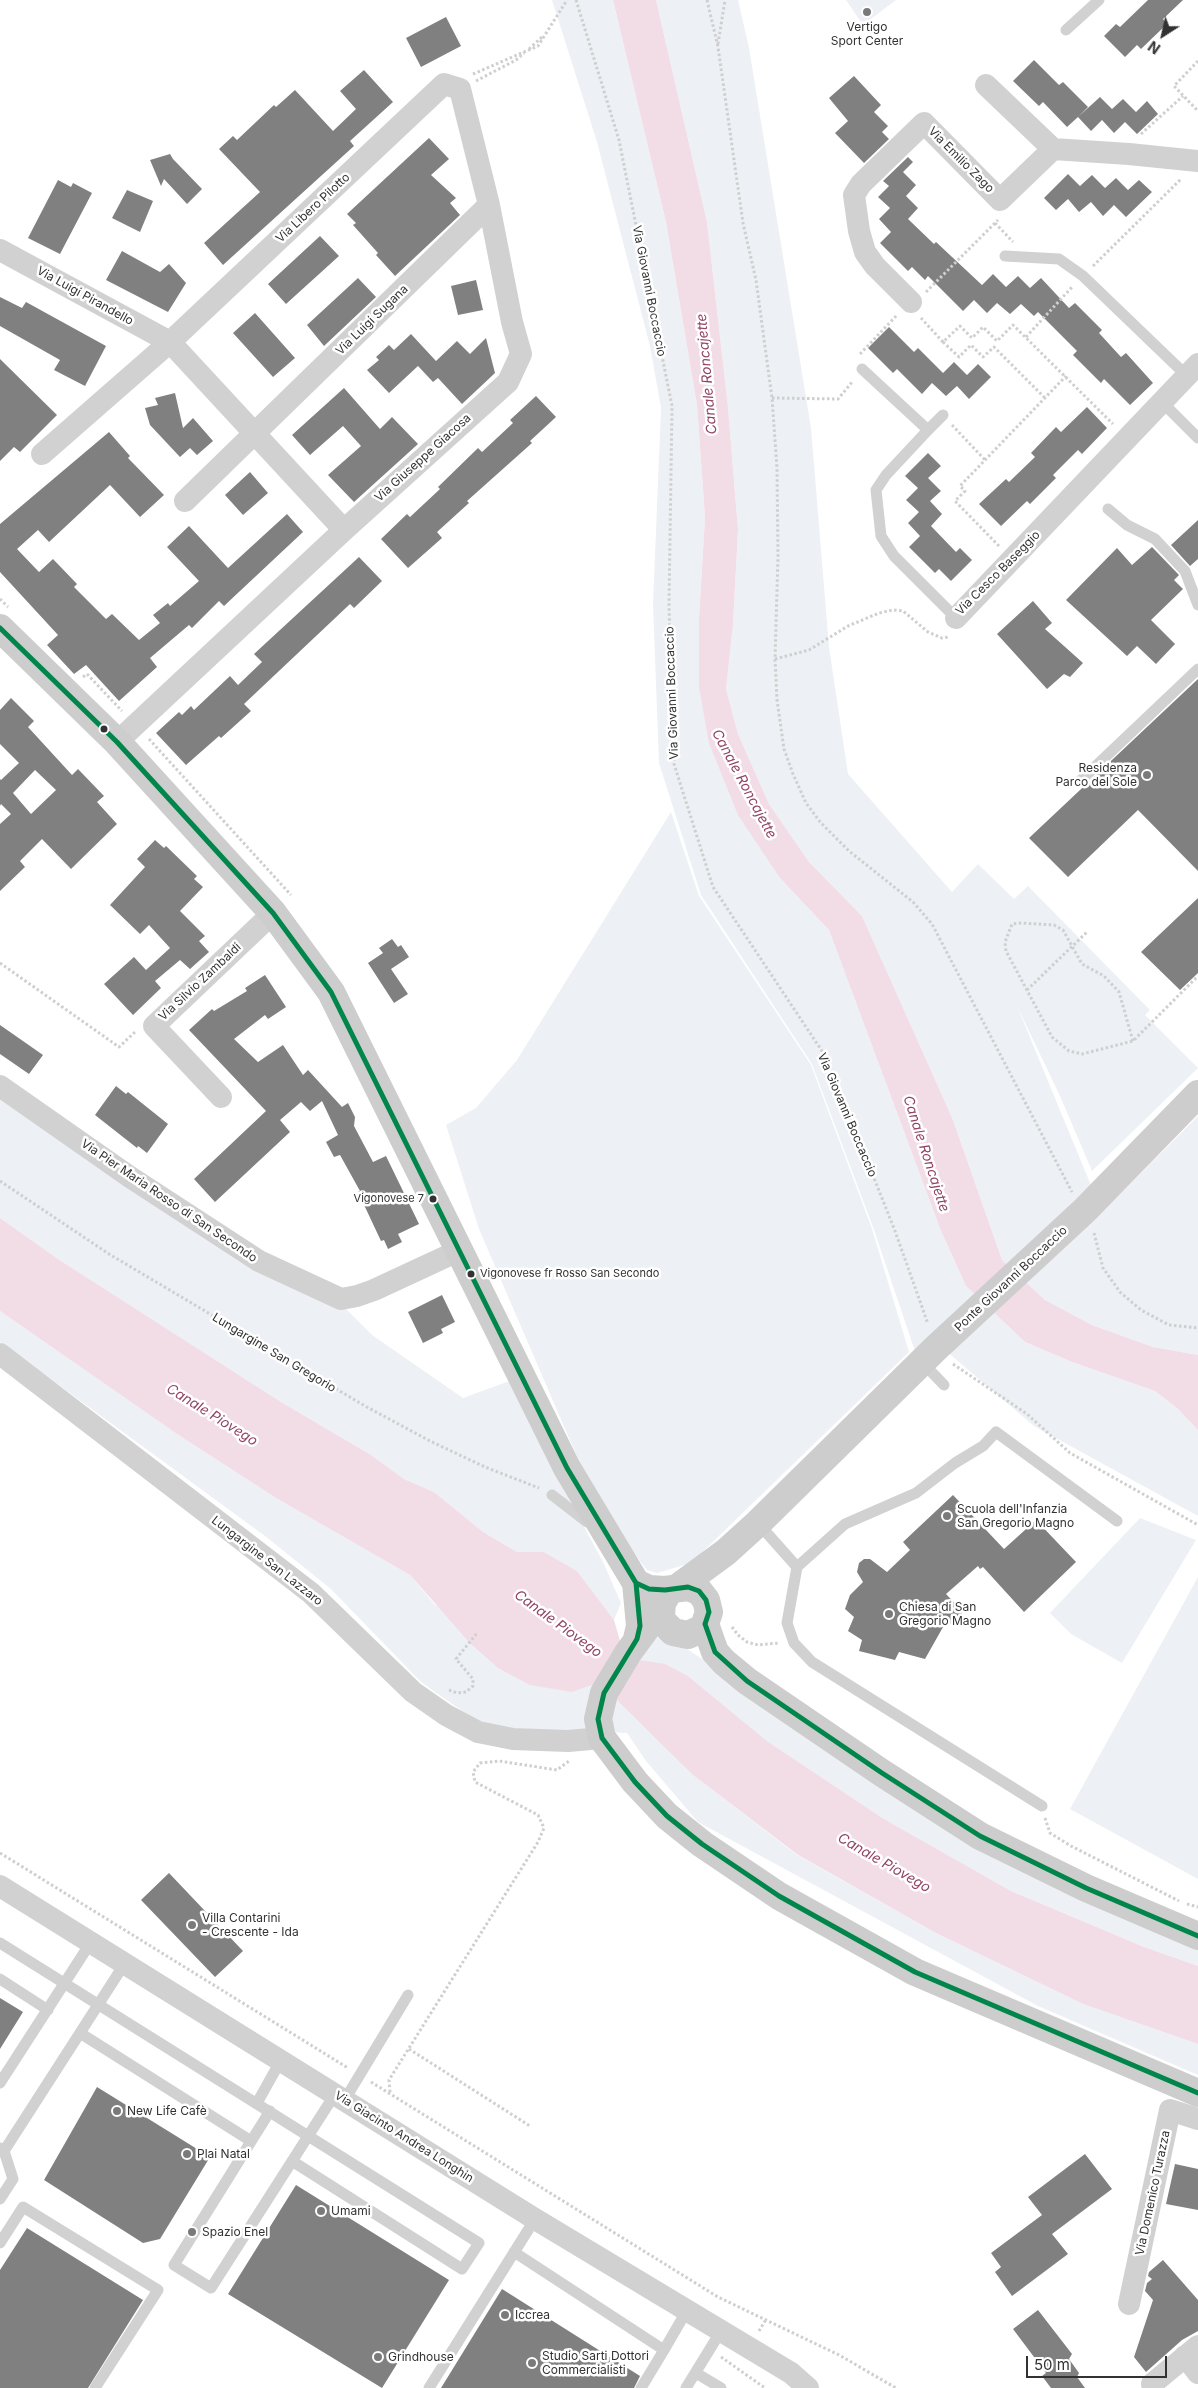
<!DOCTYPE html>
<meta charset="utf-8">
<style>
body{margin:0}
#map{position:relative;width:1198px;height:2388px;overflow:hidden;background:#fff;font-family:Inter,sans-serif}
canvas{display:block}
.north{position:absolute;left:1138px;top:10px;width:50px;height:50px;-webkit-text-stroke:4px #fff;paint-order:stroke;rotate:215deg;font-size:14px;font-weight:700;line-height:20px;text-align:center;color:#323232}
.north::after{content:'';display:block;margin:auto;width:18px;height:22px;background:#323232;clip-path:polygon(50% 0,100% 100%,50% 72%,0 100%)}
.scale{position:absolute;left:1026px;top:2356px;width:141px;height:22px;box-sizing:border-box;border:2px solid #323232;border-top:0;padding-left:6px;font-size:15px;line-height:18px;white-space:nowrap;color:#323232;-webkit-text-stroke:4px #fff;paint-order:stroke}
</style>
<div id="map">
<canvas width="1198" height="2388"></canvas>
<div class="north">N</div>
<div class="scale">50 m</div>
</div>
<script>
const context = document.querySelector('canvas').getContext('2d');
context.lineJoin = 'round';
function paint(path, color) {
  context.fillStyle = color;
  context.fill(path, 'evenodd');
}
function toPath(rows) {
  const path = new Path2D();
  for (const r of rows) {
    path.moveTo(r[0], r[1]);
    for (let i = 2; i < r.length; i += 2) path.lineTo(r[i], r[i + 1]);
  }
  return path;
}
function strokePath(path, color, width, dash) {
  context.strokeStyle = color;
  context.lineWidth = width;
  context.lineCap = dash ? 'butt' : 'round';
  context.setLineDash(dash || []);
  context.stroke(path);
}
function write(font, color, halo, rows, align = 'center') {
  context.font = font + ' Inter,sans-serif';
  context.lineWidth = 5;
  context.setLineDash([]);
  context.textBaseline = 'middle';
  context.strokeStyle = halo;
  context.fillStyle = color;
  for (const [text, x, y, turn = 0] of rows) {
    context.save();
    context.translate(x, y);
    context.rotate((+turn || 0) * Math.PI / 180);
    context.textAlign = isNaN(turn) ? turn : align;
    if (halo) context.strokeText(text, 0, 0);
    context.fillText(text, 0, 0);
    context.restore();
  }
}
const green = toPath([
 [552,0,613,0,666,222,697,405,705,517,699,619,780,878,829,930,941,1231,966,1286,1025,1342,1072,1362,1155,1391,1177,1408,1198,1430,1198,1516,1034,1426,938,1344,919,1363,873,1227,812,1064,701,895,659,763,653,604,661,408,650,346,597,142],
 [656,0,738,0,749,48,811,428,829,647,848,774,952,892,978,864,1014,899,1028,886,1150,1010,1145,1015,1198,1068,1092,1171,1060,1096,1017,1006,1102,1212,1198,1116,1198,1355,1153,1347,1092,1325,1045,1300,1002,1260,953,1120,862,916,809,862,769,804,738,734,726,689,733,625,738,530,728,407,707,222],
 [846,0,896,0,863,25],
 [671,812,699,896,811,1065,872,1229,909,1352,691,1563,657,1573,647,1570,600,1510,479,1229,446,1125,476,1108,517,1060],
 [0,1080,340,1303,372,1335,463,1398,526,1375,582,1523,603,1562,621,1603,614,1620,577,1571,544,1552,517,1552,483,1532,434,1492,404,1479,371,1455,281,1402,58,1259,0,1218],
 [0,1311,177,1434,276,1498,410,1575,435,1605,602,1676,693,1775,797,1855,936,1933,1083,2004,1198,2044,1198,2075,1038,2006,698,1822,646,1761,627,1733,485,1727,421,1682,331,1589,265,1536,0,1342],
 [1140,1518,1196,1540,1122,1663,1071,1634,1050,1613],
 [1198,1577,1198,1879,1070,1809],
 [655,1637,684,1647,785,1714,1198,1941,1198,1966,1144,1947,1011,1891,884,1819,767,1741,688,1676,639,1660]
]);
const water = toPath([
 [613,0,656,0,707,222,728,407,738,530,733,625,726,689,738,734,769,804,809,862,862,916,953,1120,1002,1260,1045,1300,1092,1325,1153,1347,1198,1355,1198,1430,1177,1408,1155,1391,1072,1362,1025,1342,966,1286,941,1231,829,930,780,878,738,815,709,743,699,687,699,619,705,517,697,405,666,222],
 [0,1218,58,1259,281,1402,371,1455,404,1479,434,1492,483,1532,517,1552,544,1552,577,1571,614,1620,620,1641,639,1660,665,1664,688,1676,767,1741,884,1819,1011,1891,1144,1947,1198,1966,1198,2044,1083,2004,936,1933,798,1855,693,1775,613,1696,597,1683,572,1692,530,1685,498,1668,469,1642,410,1575,276,1498,177,1434,0,1311]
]);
const building = toPath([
 [1148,0,1183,0,1163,19,1167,24,1141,49,1137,45,1125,57,1104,36,1116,24,1120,27],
 [446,17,461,46,421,67,406,38],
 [1034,60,1059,85,1063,82,1088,107,1078,117,1100,97,1112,109,1123,99,1136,112,1147,101,1158,114,1137,134,1125,122,1114,133,1102,120,1091,131,1078,117,1067,127,1043,102,1039,106,1013,81],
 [364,70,393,102,350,141,354,146,223,265,204,243,260,192,219,149,233,136,237,140,274,105,276,107,295,90,333,131,356,109,340,91],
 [854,76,881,105,874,112,888,126,882,132,889,139,864,163,835,133,848,121,829,98],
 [429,138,449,159,431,175,456,198,450,203,460,215,395,276,376,255,378,253,353,225,356,223,347,214],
 [170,154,173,159,202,189,187,204,164,179,161,186,150,160],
 [908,157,913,162,903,172,916,185,906,196,918,208,908,219,934,244,936,242,982,285,993,274,1006,287,1018,276,1030,288,1041,278,1069,308,1075,303,1102,330,1099,333,1121,357,1126,353,1153,383,1130,405,1104,379,1101,383,1073,355,1077,351,1038,312,1034,316,1021,304,1010,314,997,303,987,313,974,300,963,311,928,276,925,280,912,267,908,271,880,243,891,232,879,219,890,208,878,197,889,186,883,181],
 [1068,174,1080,186,1092,175,1105,188,1116,178,1128,190,1139,180,1152,192,1126,217,1114,205,1103,216,1091,202,1079,212,1068,199,1056,210,1044,198],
 [58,180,71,187,73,183,92,193,60,254,28,238],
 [127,190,153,201,140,232,112,218],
 [320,236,339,256,286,304,268,284],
 [122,251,160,272,169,264,186,283,168,312,106,280],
 [358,278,376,297,324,346,307,325],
 [476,280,483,310,458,315,451,286],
 [0,297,22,308,26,302,106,346,85,386,54,370,60,360,0,326],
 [255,313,295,358,273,377,233,333],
 [889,327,914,352,918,348,943,373,954,362,967,375,978,364,991,377,969,399,957,386,946,396,932,383,922,394,897,369,893,373,868,348],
 [411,334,436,361,457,341,470,354,486,338,495,373,462,404,438,378,433,382,418,366,389,393,367,370,379,360,376,357,389,345,394,350],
 [0,359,57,415,20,452,14,447,0,461],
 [344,388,380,429,392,417,418,444,354,502,328,475,361,446,343,426,310,455,292,435],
 [175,393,183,428,193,418,213,441,197,455,190,448,180,457,150,425,145,408,158,405,155,398],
 [536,396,556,417,530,441,532,443,467,501,469,503,437,532,442,538,408,568,381,539,407,514,410,517,440,489,438,487,478,448,482,452,513,423,510,420],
 [1087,407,1107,428,1082,454,1078,450,1053,475,1056,478,1030,504,1027,501,1001,526,979,504,1006,479,1009,482,1035,457,1031,453,1056,427,1061,432],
 [109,432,130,456,128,458,164,495,140,517,110,485,49,542,38,530,17,549,39,572,53,559,77,584,74,587,106,619,112,614,139,640,160,623,153,615,168,603,170,606,199,581,167,547,189,526,228,568,287,514,303,532,224,606,219,601,192,628,189,625,150,658,157,667,119,701,86,665,74,674,47,645,58,635,0,572,0,524],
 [928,453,941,466,928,478,941,491,930,501,942,514,931,526,956,552,960,548,972,560,951,581,939,569,935,573,909,547,920,536,908,523,919,512,906,500,918,488,905,476],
 [250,472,268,493,243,515,225,495],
 [1198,520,1198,559,1190,566,1171,545],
 [1152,547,1179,575,1174,580,1183,589,1151,620,1175,644,1156,664,1137,646,1127,656,1066,600,1117,548,1132,565],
 [359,557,382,581,354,608,350,604,244,704,251,711,221,738,219,736,186,765,156,733,179,712,182,715,191,706,194,710,230,676,238,685,262,662,254,654],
 [1033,601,1052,623,1045,629,1083,663,1070,677,1064,674,1047,689,997,634],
 [1198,679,1198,871,1138,810,1068,877,1029,838],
 [11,698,34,721,28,727,72,775,78,769,104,796,97,802,117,824,71,869,42,839,20,861,25,867,0,891,0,824,11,814,1,804,0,806,0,779,1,780,19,763,0,744,0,710],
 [35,770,56,790,31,814,13,793],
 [155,840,164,848,166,846,197,876,194,879,203,887,180,911,205,936,199,941,209,952,190,969,180,960,155,981,161,988,133,1015,104,984,134,957,146,970,170,948,149,925,140,934,110,905,145,867,137,859],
 [1198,898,1198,973,1180,990,1141,952],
 [392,939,398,947,401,945,409,957,391,969,408,994,394,1003,368,963,383,953,379,948],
 [265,975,286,1007,268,1019,265,1015,234,1039,258,1062,283,1045,303,1075,308,1070,342,1107,348,1103,355,1117,354,1126,373,1162,386,1156,419,1224,398,1234,402,1242,388,1249,384,1240,381,1241,358,1192,360,1191,340,1155,334,1157,326,1142,338,1135,322,1101,310,1111,301,1102,280,1120,290,1132,215,1202,194,1179,266,1111,189,1030,212,1009,214,1011,247,991,245,988],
 [0,1025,43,1055,29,1074,0,1054],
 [116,1086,126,1094,128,1092,168,1124,147,1153,138,1146,137,1148,95,1115],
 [442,1295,455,1322,441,1329,443,1333,423,1343,408,1312],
 [953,1495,1004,1549,1036,1520,1076,1562,1024,1612,983,1567,980,1569,978,1566,946,1594,963,1612,951,1624,947,1620,925,1659,899,1652,895,1660,859,1651,862,1640,848,1631,854,1617,845,1609,850,1595,863,1582,857,1572,859,1563,864,1559,870,1559,887,1572,910,1550,903,1542],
 [169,1873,243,1951,215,1977,141,1900],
 [0,1998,23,2012,0,2049],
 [97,2087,210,2157,160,2239,143,2243,44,2180],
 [1085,2154,1112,2189,1052,2234,1068,2254,1012,2296,995,2272,1001,2267,991,2253,1042,2215,1028,2197],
 [1175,2164,1198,2169,1198,2210,1166,2204],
 [296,2185,449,2280,382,2388,228,2294],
 [27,2228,143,2300,88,2388,0,2388,0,2270],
 [1163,2260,1198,2300,1198,2331,1182,2340,1146,2372,1134,2357,1153,2300,1145,2291,1147,2283,1152,2279,1148,2276,1149,2272],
 [502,2289,640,2376,634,2388,441,2388],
 [1038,2310,1072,2354,1069,2359,1079,2373,1077,2377,1085,2388,1051,2388,1042,2376,1046,2373,1013,2329]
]);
const path = toPath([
 [576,0,619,140,672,406,669,606,674,764,713,887,826,1057,895,1231,928,1324],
 [707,0,718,47,743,223,756,280,772,398,777,468,778,556,775,659,777,700,784,749,793,774,806,803,821,823,849,851,913,902,932,924,1072,1192],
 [718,44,725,0],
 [529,49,543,36],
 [1198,61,1174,86,1198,111],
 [473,74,538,46,567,0],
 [476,81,516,60,524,53],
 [1141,134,1183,96],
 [995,223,1013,242],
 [1093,266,1181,179],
 [926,292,998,220],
 [921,318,943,342,960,326,972,338,983,327,997,341,1013,325,1113,424],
 [1026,337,1073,286],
 [943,342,959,357,971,345,983,357,994,347,1045,398],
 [860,354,897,315],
 [772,398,838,399,853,381],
 [952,425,986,461],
 [999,546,955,501,965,491,960,486,1066,376],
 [0,599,8,607],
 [775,659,809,650,848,626,879,613,893,610,903,611,928,632,942,638,949,637],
 [83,677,87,674,122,711],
 [149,739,291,895],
 [0,963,119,1047,135,1032],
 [1027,990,1088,931],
 [1133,1041,1119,992,1104,976,1082,964,1063,930,1054,925,1020,923,1012,924,1005,942,1006,951,1052,1037,1069,1051,1082,1054,1133,1041,1198,976],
 [0,1181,109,1254,365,1406,430,1441,485,1467,539,1488],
 [1094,1233,1103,1268,1120,1292,1141,1310,1169,1325,1198,1328],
 [953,1364,1027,1414,1070,1453,1198,1525],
 [732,1627,738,1635,747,1642,758,1645,779,1643],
 [449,1690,457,1693,466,1692,473,1686,473,1679,456,1659,478,1632],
 [1045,1818,1050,1833,1071,1846,1179,1901],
 [0,1853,348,2068],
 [1187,1904,1198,1907],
 [409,2049,530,2126],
 [371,2082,718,2297,839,2355,896,2388],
 [390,2092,389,2080,538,1842,544,1828,538,1815,475,1782,473,1772,480,1763,499,1761,557,1770,569,1761],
 [759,2331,765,2321],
 [721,2357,765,2388]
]);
const lane = toPath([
 [1066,30,1099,0],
 [1005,256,1059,259,1083,276,1187,376],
 [862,369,928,430,886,475,876,490,881,536,894,556,956,618],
 [1162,402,1198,438],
 [928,430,943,415],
 [1108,509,1127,525,1155,539,1185,571,1198,605],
 [1079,782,1198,669],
 [922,1362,944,1385],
 [552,1495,587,1522],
 [758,1523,797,1567,787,1623,794,1643,812,1662,1042,1806],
 [797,1567,845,1524,916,1493,955,1463,983,1446,996,1432,1117,1521],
 [0,1943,479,2243,462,2269,292,2161],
 [0,1979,48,2010],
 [80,2033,251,2141],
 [0,2083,91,1942],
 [344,2101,408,1995],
 [257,2103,281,2060],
 [270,2111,174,2265,211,2288,335,2094],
 [0,2148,4,2151,13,2179,0,2199],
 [4,2151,125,1963],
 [0,2243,23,2207,158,2290,95,2388],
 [514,2252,664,2350,641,2388],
 [664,2350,686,2312],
 [696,2373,721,2388],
 [429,2388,535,2219],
 [686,2388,721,2331]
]);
const street = toPath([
 [986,85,1053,149,1129,154,1198,161],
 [0,250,170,342,344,530],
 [911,302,875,266,865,252,859,231,854,195,861,184,924,123,1000,200,1053,149],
 [42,454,170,342,444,84,460,89,489,205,512,322,521,354,508,382,344,530,117,742],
 [185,501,489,205],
 [956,618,1198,364],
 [0,1086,130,1177,259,1261,341,1299,357,1296,374,1290,458,1251],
 [221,1097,154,1026,273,913],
 [0,1354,311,1593,413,1692,446,1715,478,1732,513,1739,568,1741,602,1738],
 [0,1886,535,2219,791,2373,808,2388],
 [1129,2304,1170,2110,1198,2119],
 [1185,2356,1198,2373],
 [1152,2384,1198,2346]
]);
const secondary = toPath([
 [0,628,117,742,273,913,331,992,567,1468,636,1583,640,1626,637,1639],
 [636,1583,649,1589,665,1590,688,1587,699,1591,706,1600,709,1612,705,1624,701,1629,688,1635,673,1632,663,1622,661,1616,662,1602,665,1598],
 [677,1588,726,1552,758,1523,936,1348,1085,1210,1198,1094],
 [661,1616,650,1623,628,1653,604,1693,598,1719,602,1738,635,1782,667,1816,702,1844,779,1896,915,1972,1198,2093],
 [705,1624,715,1652,724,1662,747,1681,882,1773,980,1836,1086,1888,1198,1936]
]);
const bus1 = toPath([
 [0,628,117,742,273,913,331,992,567,1468,636,1583,640,1626,637,1639,604,1693,598,1719,602,1738,635,1782,667,1816,702,1844,779,1896,915,1972,1198,2093],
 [615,1548,636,1583,649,1589,665,1590,688,1587,699,1591,706,1600,709,1612,705,1624],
 [705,1624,715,1652,747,1681,882,1773,980,1836,1086,1888,1198,1936]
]);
const markers = [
 [867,12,5,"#7a7a7a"],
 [104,729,4.5,"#323232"],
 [1147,775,5,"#7a7a7a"],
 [433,1199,4.5,"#323232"],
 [471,1274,4.5,"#323232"],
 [947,1516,5,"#7a7a7a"],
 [889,1614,5,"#7a7a7a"],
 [192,1925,5,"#7a7a7a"],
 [117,2111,5,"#7a7a7a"],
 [187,2154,5,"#7a7a7a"],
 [321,2211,5,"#7a7a7a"],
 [192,2232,5,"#7a7a7a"],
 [505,2315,5,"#7a7a7a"],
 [378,2357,5,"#7a7a7a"],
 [532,2363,5,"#7a7a7a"]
];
const busNames = [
 ["Vigonovese 7",424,1199],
 ["Vigonovese fr Rosso San Secondo",480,1274,"left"]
];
const poiNames = [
 ["Vertigo",867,27,"center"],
 ["Sport Center",867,41,"center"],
 ["Residenza",1137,768,"right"],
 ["Parco del Sole",1137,782,"right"],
 ["Scuola dell'Infanzia",957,1509],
 ["San Gregorio Magno",957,1523],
 ["Chiesa di San",899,1607],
 ["Gregorio Magno",899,1621],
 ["Villa Contarini",202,1918],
 ["- Crescente - Ida",202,1932],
 ["New Life Cafè",127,2111],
 ["Plai Natal",197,2154],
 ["Umami",331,2211],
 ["Spazio Enel",202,2232],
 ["Iccrea",515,2315],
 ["Studio Sarti Dottori",542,2356],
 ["Commercialisti",542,2370],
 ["Grindhouse",388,2357]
];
const streetNames = [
 ["Via Emilio Zago",961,160,45],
 ["Via Libero Pilotto",313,208,-43],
 ["Via Giovanni Boccaccio",649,291,79],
 ["Via Luigi Pirandello",85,296,29],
 ["Via Luigi Sugana",372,320,-44],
 ["Via Giuseppe Giacosa",423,458,-42],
 ["Via Cesco Baseggio",998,573,-45],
 ["Via Giovanni Boccaccio",672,693,-92],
 ["Via Silvio Zambaldi",200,982,-43],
 ["Via Giovanni Boccaccio",847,1115,67],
 ["Via Pier Maria Rosso di San Secondo",169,1201,34],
 ["Ponte Giovanni Boccaccio",1011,1279,-43],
 ["Lungargine San Gregorio",274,1353,31],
 ["Lungargine San Lazzaro",267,1561,38],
 ["Via Giacinto Andrea Longhin",404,2137,32],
 ["Via Domenico Turazza",1153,2193,-78]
];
const waterNames = [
 ["Canale Roncajette",707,374,-95],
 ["Canale Roncajette",744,784,62],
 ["Canale Roncajette",926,1154,72],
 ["Canale Piovego",212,1415,32],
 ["Canale Piovego",558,1624,36],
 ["Canale Piovego",884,1863,30]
];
paint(green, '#edf0f4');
paint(water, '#f2dde6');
paint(building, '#808080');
strokePath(path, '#cfcfcf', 3, [2.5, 2.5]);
strokePath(lane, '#d1d1d1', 11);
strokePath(street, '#d1d1d1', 22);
strokePath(secondary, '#cdcdcd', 28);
strokePath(bus1, '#00854a', 5);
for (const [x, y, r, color] of markers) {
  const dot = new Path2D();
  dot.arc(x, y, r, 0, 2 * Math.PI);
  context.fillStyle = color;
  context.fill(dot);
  strokePath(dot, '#fff', 2);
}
write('11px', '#323232', '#fff', busNames, 'right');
write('12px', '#323232', '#fff', poiNames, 'left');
write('12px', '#323232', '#fff', streetNames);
write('italic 14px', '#924366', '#fff', waterNames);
</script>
